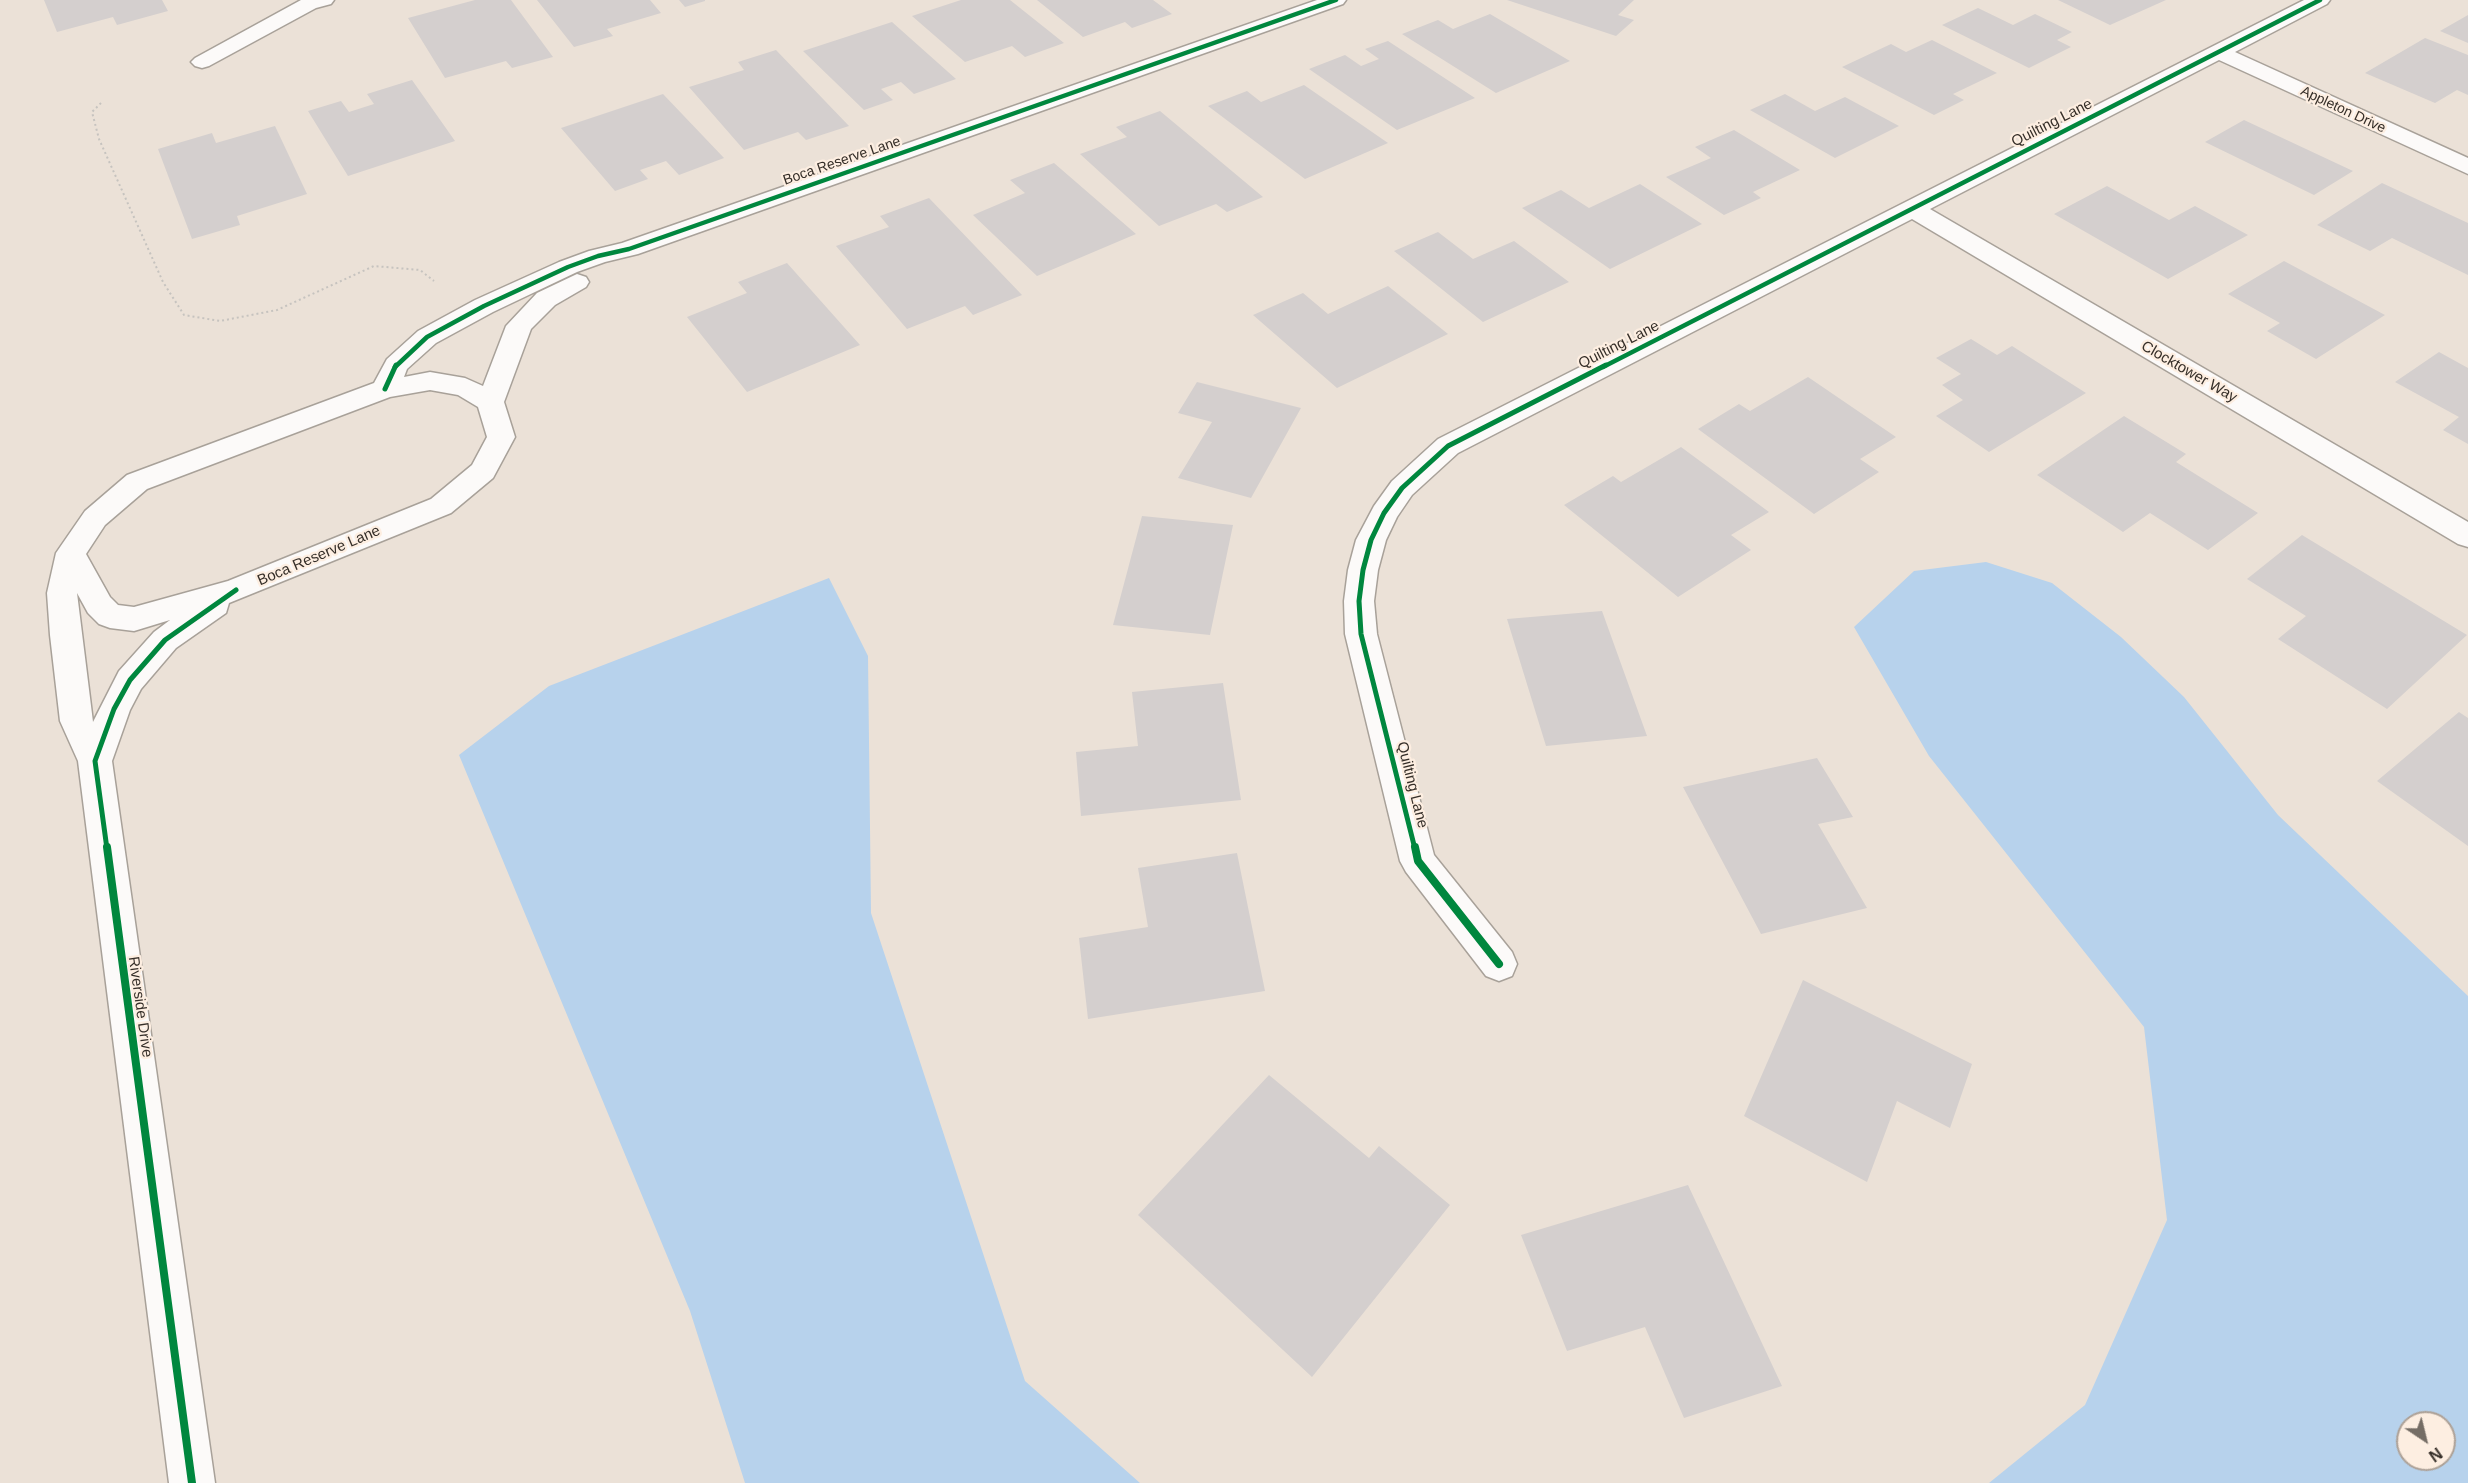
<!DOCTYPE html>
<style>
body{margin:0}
#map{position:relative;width:2468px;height:1483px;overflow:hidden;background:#ebe1d7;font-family:Helvetica,sans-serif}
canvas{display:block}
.north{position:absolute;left:2396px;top:1411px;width:60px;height:60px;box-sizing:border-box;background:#fdeee1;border:2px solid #ada197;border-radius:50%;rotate:145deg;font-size:16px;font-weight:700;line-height:24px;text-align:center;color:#352e28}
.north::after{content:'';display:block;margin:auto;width:21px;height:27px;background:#756d65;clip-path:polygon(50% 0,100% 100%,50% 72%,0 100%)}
</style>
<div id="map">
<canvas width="2468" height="1483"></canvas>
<div class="north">N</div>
</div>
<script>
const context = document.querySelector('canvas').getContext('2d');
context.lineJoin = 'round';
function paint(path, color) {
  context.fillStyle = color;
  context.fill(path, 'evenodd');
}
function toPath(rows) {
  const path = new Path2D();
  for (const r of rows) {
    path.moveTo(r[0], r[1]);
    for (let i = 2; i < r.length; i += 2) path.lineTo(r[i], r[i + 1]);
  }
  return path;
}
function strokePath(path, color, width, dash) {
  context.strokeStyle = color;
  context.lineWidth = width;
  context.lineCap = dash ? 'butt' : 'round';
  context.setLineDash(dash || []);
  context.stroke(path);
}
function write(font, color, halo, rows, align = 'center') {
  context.font = font + ' Helvetica,sans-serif';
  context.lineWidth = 4.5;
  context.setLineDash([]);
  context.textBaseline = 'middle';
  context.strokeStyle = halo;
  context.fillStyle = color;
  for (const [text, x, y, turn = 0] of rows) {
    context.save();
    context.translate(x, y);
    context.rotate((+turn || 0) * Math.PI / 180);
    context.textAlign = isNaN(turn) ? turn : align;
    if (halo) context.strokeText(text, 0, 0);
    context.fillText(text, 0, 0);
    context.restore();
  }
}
const water = toPath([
 [1986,562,2052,583,2121,637,2184,697,2278,815,2468,996,2468,1483,1989,1483,2085,1405,2167,1220,2144,1027,1929,756,1854,627,1914,571],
 [2408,1423,2444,1423,2444,1459,2408,1459],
 [829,578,868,656,871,913,1025,1381,1140,1483,745,1483,690,1311,459,755,549,686]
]);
const building = toPath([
 [44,0,162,0,168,11,117,25,113,17,57,32],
 [475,0,511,0,553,57,512,68,506,61,445,78,408,18],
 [537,0,650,0,661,13,607,29,613,36,574,47],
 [679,0,705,0,705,1,685,7],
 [961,0,1010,0,1064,43,1025,57,1012,46,965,62,912,16],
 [1037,0,1153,0,1172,14,1132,28,1125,22,1083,37],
 [1507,0,1634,0,1618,15,1634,20,1616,36],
 [2058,0,2166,0,2110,25],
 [1978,8,2013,25,2035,14,2072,32,2057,40,2071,47,2029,68,1942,25],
 [1490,14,1570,61,1496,93,1402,34,1438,20,1453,29],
 [2468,15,2468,43,2440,31],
 [892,22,956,79,914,94,901,82,881,89,893,100,864,110,803,51],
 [2425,38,2468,55,2468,95,2457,90,2435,103,2365,73],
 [1932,40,1997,73,1953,94,1964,100,1934,115,1842,67,1891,44,1906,52],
 [1388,41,1475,98,1397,130,1309,69,1345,55,1361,66,1379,59,1365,49],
 [776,50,849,126,806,140,798,132,744,150,689,87,744,70,738,62],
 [412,80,455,141,348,176,308,111,341,101,349,112,374,104,367,94],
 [1304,85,1388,143,1305,179,1208,106,1247,91,1261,102],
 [663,94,724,158,679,175,666,161,640,170,648,179,615,191,561,128],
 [1785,94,1815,111,1845,97,1899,126,1835,158,1750,110],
 [1160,111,1263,197,1227,212,1216,204,1159,226,1080,154,1127,137,1116,127],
 [2244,120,2353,171,2314,195,2205,142],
 [275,126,307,194,237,216,240,225,192,239,158,149,212,133,216,143],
 [1734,130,1800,170,1753,192,1761,198,1724,215,1666,177,1711,158,1695,147],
 [1054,163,1136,234,1037,276,973,215,1025,193,1010,180],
 [2382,183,2468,223,2468,275,2392,238,2370,251,2317,225],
 [1640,184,1702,224,1610,269,1522,208,1561,190,1589,208],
 [2107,186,2169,220,2195,206,2248,235,2168,279,2054,214],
 [929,198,1022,295,973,315,965,306,907,329,836,246,889,227,880,216],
 [1438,232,1473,259,1514,241,1569,282,1483,322,1394,251],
 [2284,261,2385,315,2316,359,2267,331,2280,323,2228,294],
 [787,263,860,345,747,392,687,317,747,293,738,282],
 [1388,286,1448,334,1337,388,1253,315,1303,293,1328,314],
 [1971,339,1997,355,2012,346,2086,393,1989,452,1936,416,1963,400,1942,385,1961,374,1936,358],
 [2439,352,2468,368,2468,444,2443,430,2459,417,2395,382],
 [1808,377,1896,437,1860,459,1879,472,1814,514,1698,429,1739,404,1750,411],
 [1197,382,1301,408,1251,498,1178,478,1212,422,1178,413],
 [2124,416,2186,454,2176,462,2258,513,2208,550,2150,513,2123,532,2037,475],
 [1681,447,1769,512,1731,535,1751,550,1678,597,1564,505,1613,476,1621,482],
 [1142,516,1233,525,1210,635,1113,625],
 [2302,535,2467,635,2387,709,2278,639,2306,616,2247,579],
 [1602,611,1647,736,1546,746,1507,619],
 [1223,683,1241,800,1081,816,1076,752,1138,746,1132,692],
 [2459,712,2468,718,2468,846,2377,781],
 [1817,758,1853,817,1818,824,1867,908,1761,934,1683,787],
 [1237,853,1265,991,1088,1019,1079,938,1148,927,1138,868],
 [1803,980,1972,1064,1950,1128,1897,1101,1867,1182,1744,1116],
 [1269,1075,1369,1158,1379,1146,1450,1205,1312,1377,1138,1215],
 [1688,1185,1782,1386,1684,1418,1645,1327,1567,1351,1521,1235]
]);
const path = toPath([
 [101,103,92,112,99,139,163,282,184,315,220,321,277,310,374,266,420,270,434,281]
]);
const minor = toPath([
 [301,0,334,0,331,4,316,8,209,66,202,68,195,66,191,62,195,58,301,0],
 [1317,0,1346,0,1343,4,638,254,605,262,577,272,493,312,436,343,407,369,404,377,430,372,465,378,483,386,506,326,537,293,577,274,586,277,589,282,586,287,555,305,531,329,504,402,515,437,493,478,451,513,229,603,226,613,176,648,141,689,130,710,112,761,215,1483,169,1483,78,761,60,721,50,635,47,593,56,553,85,511,127,475,374,383,387,359,418,331,475,300,559,262,589,251,622,243,1317,0],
 [430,390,458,395,478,407,487,437,472,465,431,499,228,581,134,607,118,605,110,597,86,554,105,525,147,489,390,397,430,390],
 [77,593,88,613,99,624,110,628,134,631,170,620,154,632,119,671,93,722,77,593],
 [2304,0,2330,0,2327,4,2235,52,2468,158,2468,174,2219,60,1930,209,2468,522,2468,547,2458,544,1912,219,1458,453,1412,495,1397,517,1386,540,1378,570,1374,601,1377,634,1434,855,1512,952,1517,964,1512,976,1499,981,1486,976,1406,872,1400,861,1345,634,1344,601,1348,570,1356,540,1374,506,1392,481,1438,439,2304,0]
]);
const cyclewayFar2 = toPath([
 [395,367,427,337,484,306,568,267,598,256,629,249,1336,0],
 [1603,367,2320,0]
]);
const cyclewayFar1 = toPath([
 [385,389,396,365],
 [107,849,95,761,114,709,130,680,165,640,236,590],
 [1415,849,1361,634,1359,601,1363,570,1371,540,1384,513,1402,488,1448,446,1606,365]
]);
const cycleway = toPath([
 [107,847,192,1483],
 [1415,847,1418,861,1499,964]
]);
const farStreetnames = [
 ["Appleton Drive",2343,110,25],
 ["Boca Reserve Lane",842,161,-19]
];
const streetNames = [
 ["Quilting Lane",2052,123,-27],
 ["Quilting Lane",1619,345,-27],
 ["Clocktower Way",2189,372,30],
 ["Boca Reserve Lane",319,556,-23],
 ["Quilting Lane",1412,785,76],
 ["Riverside Drive",140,1007,82]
];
paint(water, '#b7d2ec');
paint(building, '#d4cfce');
strokePath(minor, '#a8a199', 3);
strokePath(path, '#c6c3bf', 2, [2, 3]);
paint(minor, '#fcfaf9');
strokePath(cyclewayFar2, '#00873e', 4.5);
strokePath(cyclewayFar1, '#00873e', 5);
strokePath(cycleway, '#00873e', 8);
write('14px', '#352e28', '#fdeee1', farStreetnames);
write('15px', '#352e28', '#fdeee1', streetNames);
</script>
